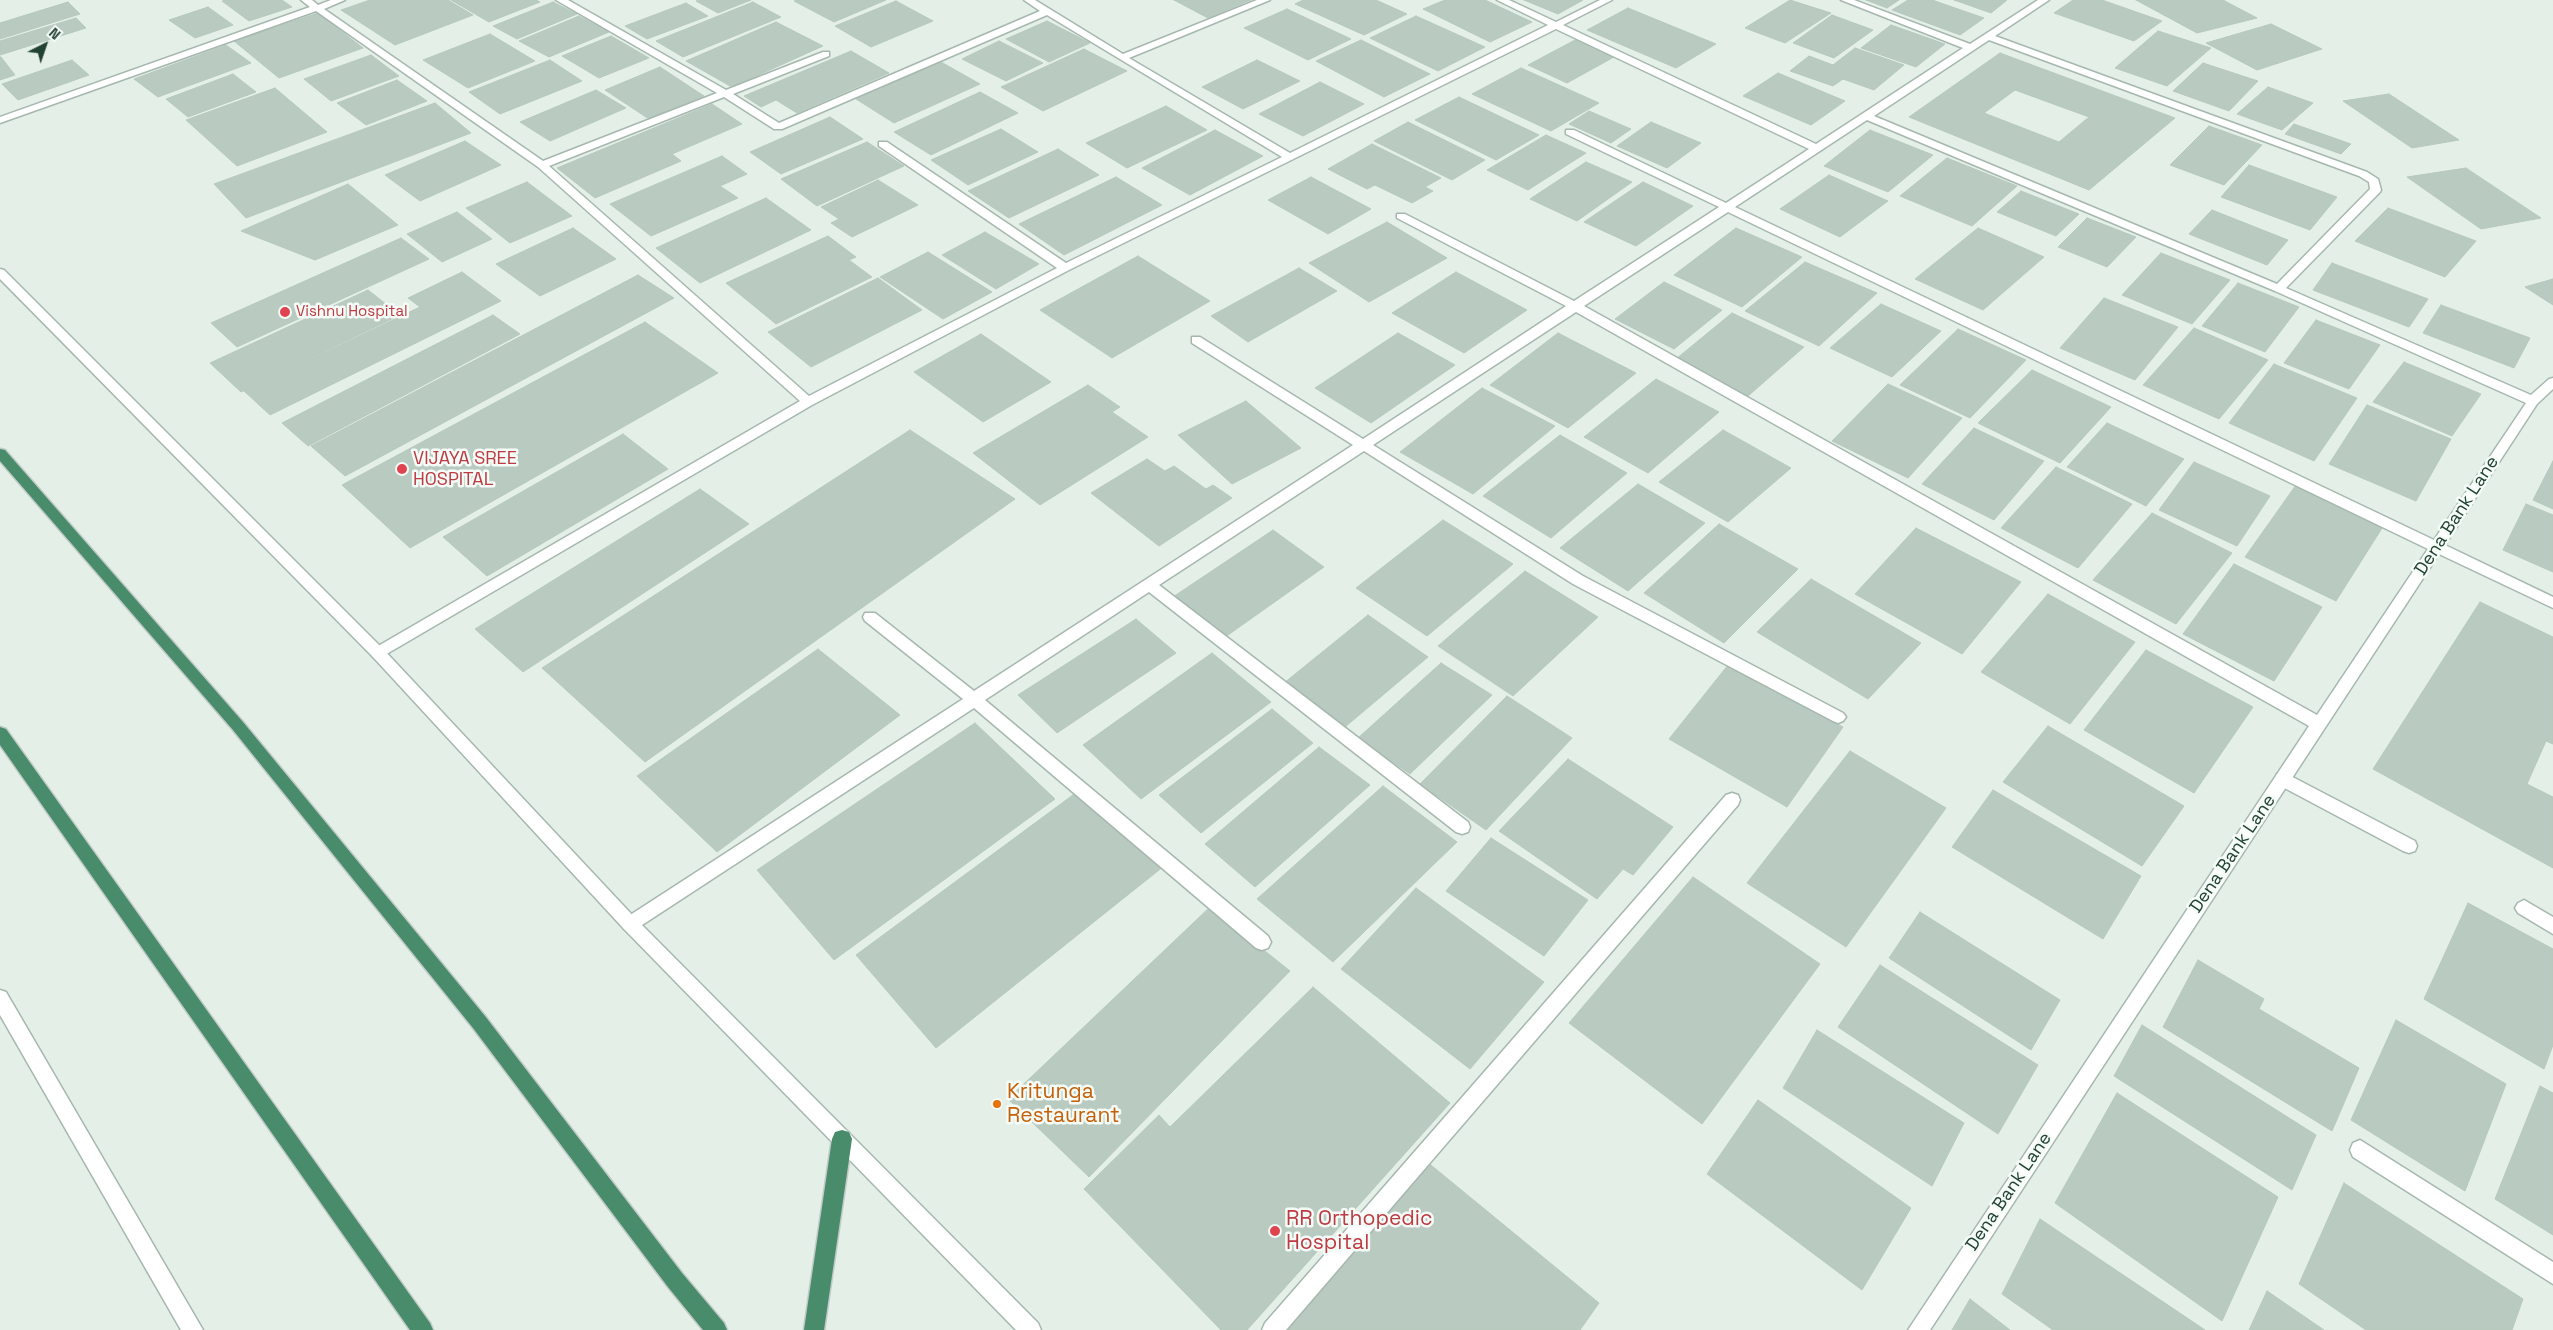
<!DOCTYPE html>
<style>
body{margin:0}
#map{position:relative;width:2553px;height:1330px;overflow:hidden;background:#e4efe8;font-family:"Space Grotesk",sans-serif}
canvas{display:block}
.north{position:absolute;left:20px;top:20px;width:50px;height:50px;-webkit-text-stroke:4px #f5fbf7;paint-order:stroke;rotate:41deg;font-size:14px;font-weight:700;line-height:20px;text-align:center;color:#224232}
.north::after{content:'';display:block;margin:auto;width:18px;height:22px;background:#224232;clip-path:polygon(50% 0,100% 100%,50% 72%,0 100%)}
</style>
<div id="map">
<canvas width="2553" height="1330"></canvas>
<div class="north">N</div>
</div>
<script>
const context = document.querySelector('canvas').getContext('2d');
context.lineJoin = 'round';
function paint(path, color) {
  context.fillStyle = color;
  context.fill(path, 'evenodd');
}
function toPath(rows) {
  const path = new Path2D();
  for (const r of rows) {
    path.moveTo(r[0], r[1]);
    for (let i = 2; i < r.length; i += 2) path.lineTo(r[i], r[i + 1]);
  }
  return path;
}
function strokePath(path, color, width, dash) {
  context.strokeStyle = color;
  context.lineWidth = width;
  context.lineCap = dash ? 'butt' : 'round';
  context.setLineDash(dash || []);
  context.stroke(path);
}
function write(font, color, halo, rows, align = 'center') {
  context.font = font + ' "Space Grotesk",sans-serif';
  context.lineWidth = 5;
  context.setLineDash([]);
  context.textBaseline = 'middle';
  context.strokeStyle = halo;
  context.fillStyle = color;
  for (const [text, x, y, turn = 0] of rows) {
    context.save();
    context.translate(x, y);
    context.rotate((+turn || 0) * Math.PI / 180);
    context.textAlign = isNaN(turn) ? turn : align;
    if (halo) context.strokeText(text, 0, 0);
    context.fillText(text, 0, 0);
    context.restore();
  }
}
const building = toPath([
 [227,0,282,0,292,7,249,21,222,1,227,0],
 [370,0,448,0,473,15,395,45,341,10,370,0],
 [451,0,536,0,540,2,489,22,451,0],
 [700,0,751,0,718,13,696,1,700,0],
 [798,0,886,0,834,22,794,1,798,0],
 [1174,0,1251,0,1208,18,1174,0],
 [1303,0,1376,0,1407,14,1364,35,1295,4,1303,0],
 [1445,0,1485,0,1532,22,1490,42,1423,9,1445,0],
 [1524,0,1583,0,1558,14,1524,0],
 [1790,0,1831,13,1785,43,1745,28,1790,0],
 [1866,0,1899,0,1887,8,1866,0],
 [1908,0,1932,0,1984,18,1960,35,1892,10,1908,0],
 [1954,0,2007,0,1991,13,1954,0],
 [2073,0,2102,0,2162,21,2134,41,2054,13,2073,0],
 [2136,0,2223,0,2257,18,2197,33,2136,0],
 [896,1,933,21,871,47,835,26,896,1],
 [68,2,80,14,0,39,0,23,68,2],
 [553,2,577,14,517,39,493,26,553,2],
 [753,2,781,17,683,57,656,41,753,2],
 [686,3,708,16,647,39,625,26,686,3],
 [208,7,233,25,195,38,169,20,208,7],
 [1628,8,1716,44,1676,68,1587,30,1628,8],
 [1287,9,1351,39,1308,60,1244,28,1287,9],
 [318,13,363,48,279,78,234,41,318,13],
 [1832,15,1873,30,1834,58,1793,43,1832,15],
 [579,16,609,32,549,57,519,41,579,16],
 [1416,16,1485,47,1438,71,1370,38,1416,16],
 [76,18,86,28,0,55,0,41,76,18],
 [1047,21,1090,43,1049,62,1006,39,1047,21],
 [776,22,823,46,732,87,686,61,776,22],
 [2271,24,2322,49,2257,70,2206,43,2271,24],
 [1891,25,1945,44,1916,67,1861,48,1891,25],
 [2158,31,2211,48,2167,86,2115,68,2158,31],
 [490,34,535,61,468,88,423,60,490,34],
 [611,36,649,58,599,78,562,56,611,36],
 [1361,40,1430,74,1384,97,1316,61,1361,40],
 [1575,40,1614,57,1567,83,1528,65,1575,40],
 [999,41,1043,63,1006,81,962,59,999,41],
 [226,45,251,63,158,97,134,79,226,45],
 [1855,48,1904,65,1874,90,1843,79,1833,86,1790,71,1809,56,1833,65,1855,48],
 [1084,49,1127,71,1043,111,1001,87,1084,49],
 [851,51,889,73,797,113,776,100,761,107,744,96,851,51],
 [2000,53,2175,118,2089,190,1909,117,2000,53],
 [2015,90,2089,117,2059,142,1984,113,2015,90],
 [371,55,399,76,331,101,304,79,371,55],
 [0,57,1,57,15,75,0,80,0,57],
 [72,60,89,75,18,100,2,84,72,60],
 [550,60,582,81,500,114,469,92,550,60],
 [1257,60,1300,81,1243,109,1202,87,1257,60],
 [941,62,980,84,894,123,856,99,941,62],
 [2203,63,2258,81,2229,111,2173,91,2203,63],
 [660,67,704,96,649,119,605,90,660,67],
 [1521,68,1599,103,1551,131,1472,94,1521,68],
 [1778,73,1845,101,1811,125,1743,96,1778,73],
 [233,74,256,92,188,117,166,99,233,74],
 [397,80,427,101,366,125,337,103,397,80],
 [1320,82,1364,104,1303,136,1259,114,1320,82],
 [2268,87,2313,103,2282,130,2237,114,2268,87],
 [275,88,327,132,237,166,186,120,275,88],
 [596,90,626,108,550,141,520,122,596,90],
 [980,92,1018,113,931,155,894,132,980,92],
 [2389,94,2459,140,2412,148,2343,101,2389,94],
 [1459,97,1539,135,1496,160,1415,120,1459,97],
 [435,103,471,133,246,218,214,184,435,103],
 [712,104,742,124,672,154,681,161,595,198,557,168,712,104],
 [1166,106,1207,130,1127,168,1086,143,1166,106],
 [1589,111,1631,129,1611,143,1569,124,1589,111],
 [830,117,863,139,781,174,750,152,830,117],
 [1408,122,1485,160,1452,180,1374,141,1408,122],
 [1651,122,1701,143,1667,168,1617,146,1651,122],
 [2294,124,2351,144,2341,154,2285,134,2294,124],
 [2209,126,2262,145,2224,185,2170,165,2209,126],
 [1001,129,1038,152,968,185,931,160,1001,129],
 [1215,130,1263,156,1190,195,1142,168,1215,130],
 [1870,130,1933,155,1888,192,1824,166,1870,130],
 [1546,135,1586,153,1528,190,1487,170,1546,135],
 [465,141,501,165,420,201,385,175,465,141],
 [867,142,904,166,817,206,781,179,867,142],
 [1372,144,1441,178,1425,187,1433,191,1412,203,1375,185,1367,189,1328,169,1372,144],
 [1058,149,1099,175,1009,218,968,191,1058,149],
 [722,156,747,174,720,186,738,198,651,236,610,204,722,156],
 [1947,158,2017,186,1972,226,1900,196,1947,158],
 [1586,162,1632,182,1577,221,1530,199,1586,162],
 [2249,165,2337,197,2310,230,2221,197,2249,165],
 [2466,168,2541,218,2481,229,2407,177,2466,168],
 [1829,175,1888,201,1840,237,1780,209,1829,175],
 [1116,177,1162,205,1064,255,1019,224,1116,177],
 [1311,177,1371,209,1328,234,1268,200,1311,177],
 [878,180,918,205,852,237,831,223,839,219,821,207,878,180],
 [527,182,572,216,510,243,466,208,527,182],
 [1643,182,1693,206,1636,246,1584,222,1643,182],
 [348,184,398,225,315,260,241,231,348,184],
 [2021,191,2079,214,2056,236,1997,212,2021,191],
 [766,198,811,230,700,283,656,248,766,198],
 [2388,208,2476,241,2445,277,2355,241,2388,208],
 [2212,210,2288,240,2267,265,2189,234,2212,210],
 [457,212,492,239,442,262,407,234,457,212],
 [2087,218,2136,237,2107,267,2058,247,2087,218],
 [1387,222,1447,258,1369,302,1309,263,1387,222],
 [573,228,616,259,540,296,496,264,573,228],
 [1736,228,1802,257,1742,307,1674,275,1736,228],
 [1978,228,2044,257,1983,310,1915,279,1978,228],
 [985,232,1039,264,996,289,942,255,985,232],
 [828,236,856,257,849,260,872,277,776,324,726,283,828,236],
 [401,238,429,259,237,347,211,323,401,238],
 [928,252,992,292,943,319,880,277,928,252],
 [2161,253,2230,280,2192,324,2122,295,2161,253],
 [1138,256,1210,301,1112,358,1040,310,1138,256],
 [1805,262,1877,293,1819,346,1745,311,1805,262],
 [2332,263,2428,299,2409,327,2313,290,2332,263],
 [1299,268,1337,291,1248,342,1211,316,1299,268],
 [462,272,501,301,270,415,244,391,420,307,408,298,462,272],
 [1456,272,1527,310,1464,353,1392,313,1456,272],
 [638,275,674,298,345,476,311,446,638,275],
 [878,278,922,310,811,367,768,332,878,278],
 [2553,279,2553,305,2525,287,2553,279],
 [1664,282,1722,310,1674,349,1615,319,1664,282],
 [2238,283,2299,307,2265,352,2202,326,2238,283],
 [368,290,400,315,241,392,210,363,368,290],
 [2104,298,2178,327,2135,380,2060,348,2104,298],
 [1881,304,1941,331,1892,377,1830,348,1881,304],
 [2441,305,2530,338,2514,368,2423,333,2441,305],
 [1732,313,1804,347,1748,396,1676,359,1732,313],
 [493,315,520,334,308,446,282,423,493,315],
 [2316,320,2380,345,2349,389,2284,363,2316,320],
 [645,322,718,373,410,548,342,485,645,322],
 [2194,328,2268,360,2219,419,2143,385,2194,328],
 [1958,329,2026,360,1970,418,1900,385,1958,329],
 [1398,333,1455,365,1371,423,1315,388,1398,333],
 [1558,333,1636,373,1568,428,1490,385,1558,333],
 [981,334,1051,382,983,422,914,372,981,334],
 [2404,362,2481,394,2452,436,2373,402,2404,362],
 [2274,364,2357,398,2314,461,2229,423,2274,364],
 [2032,370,2111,407,2060,463,1978,423,2032,370],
 [1656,379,1719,412,1648,473,1584,437,1656,379],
 [1888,384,1962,418,1908,478,1832,441,1888,384],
 [1088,385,1120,407,1112,412,1148,437,1040,505,973,453,1088,385],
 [1482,388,1555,426,1473,494,1400,452,1482,388],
 [1246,401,1301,448,1232,484,1178,435,1246,401],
 [2367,405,2451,439,2416,501,2329,464,2367,405],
 [2107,423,2184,459,2146,506,2067,467,2107,423],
 [1974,428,2044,461,1994,520,1922,484,1974,428],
 [910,430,1015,499,645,762,542,668,910,430],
 [1723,430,1791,468,1728,522,1659,482,1723,430],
 [623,434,668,469,487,576,443,537,623,434],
 [1560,435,1627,473,1551,538,1483,496,1560,435],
 [1147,459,1165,471,1174,466,1206,489,1213,485,1232,498,1159,546,1091,493,1147,459],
 [2553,461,2553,509,2533,500,2553,461],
 [2194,462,2270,496,2237,546,2159,510,2194,462],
 [2056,467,2132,504,2078,568,2001,528,2056,467],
 [1638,484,1705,523,1628,591,1560,548,1638,484],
 [2296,485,2384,525,2336,601,2245,557,2296,485],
 [700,489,749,524,523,672,475,629,700,489],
 [2526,504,2553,515,2553,572,2503,550,2526,504],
 [2152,513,2232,553,2176,624,2093,580,2152,513],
 [1443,520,1513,564,1427,636,1356,588,1443,520],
 [1719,524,1798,569,1724,643,1644,593,1719,524],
 [1916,528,2021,582,1962,654,1855,594,1916,528],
 [1273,530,1324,567,1221,640,1170,599,1273,530],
 [2234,564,2322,607,2274,681,2183,634,2234,564],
 [1525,571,1598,617,1513,696,1438,646,1525,571],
 [1811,579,1921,643,1868,699,1757,632,1811,579],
 [2048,594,2135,642,2070,724,1981,672,2048,594],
 [2480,602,2553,637,2553,744,2546,741,2527,784,2553,797,2553,868,2373,769,2480,602],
 [1368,615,1428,657,1345,727,1284,683,1368,615],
 [1136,619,1176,653,1057,733,1018,695,1136,619],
 [818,649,900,715,717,852,637,776,818,649],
 [2146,650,2253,707,2194,793,2084,730,2146,650],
 [1212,653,1271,702,1141,799,1083,745,1212,653],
 [1441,663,1492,695,1410,774,1358,738,1441,663],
 [1728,665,1843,727,1787,807,1669,739,1728,665],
 [1507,696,1572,738,1486,830,1420,784,1507,696],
 [1272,709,1313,743,1201,833,1159,795,1272,709],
 [975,723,1055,799,834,960,757,870,975,723],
 [2048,726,2184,806,2142,866,2003,782,2048,726],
 [1319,747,1370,785,1255,887,1205,844,1319,747],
 [1850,751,1946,808,1846,947,1747,883,1850,751],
 [1568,759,1673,827,1633,875,1623,869,1597,899,1499,831,1568,759],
 [1383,786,1457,842,1333,962,1257,899,1383,786],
 [1081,789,1164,866,936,1048,856,955,1081,789],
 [1993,790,2141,876,2103,939,1952,847,1993,790],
 [1491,838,1588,900,1544,956,1446,891,1491,838],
 [1693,877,1820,964,1702,1124,1569,1023,1693,877],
 [1416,888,1544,982,1470,1069,1341,969,1416,888],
 [2468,903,2553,949,2553,1045,2544,1069,2424,999,2468,903],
 [1210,907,1290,971,1089,1177,1008,1099,1210,907],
 [1920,912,2060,1000,2031,1050,1889,958,1920,912],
 [2198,960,2264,999,2259,1009,2359,1068,2332,1131,2163,1027,2198,960],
 [1880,965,2038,1065,1998,1134,1838,1027,1880,965],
 [1313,987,1450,1103,1247,1330,1221,1330,1084,1189,1159,1115,1170,1127,1313,987],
 [2396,1020,2506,1084,2465,1191,2351,1120,2396,1020],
 [2142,1025,2316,1135,2292,1190,2114,1076,2142,1025],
 [1817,1030,1964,1123,1932,1186,1783,1088,1817,1030],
 [2540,1086,2553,1093,2553,1235,2495,1199,2540,1086],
 [2117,1093,2278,1197,2222,1321,2055,1203,2117,1093],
 [1758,1100,1911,1208,1862,1290,1707,1174,1758,1100],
 [1426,1161,1599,1303,1580,1330,1288,1330,1426,1161],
 [2344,1183,2523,1299,2512,1330,2366,1330,2299,1284,2344,1183],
 [2040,1219,2205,1330,2053,1330,2002,1294,2040,1219],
 [2267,1291,2324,1330,2249,1330,2267,1291],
 [1970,1299,2010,1330,1952,1330,1970,1299]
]);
const service = toPath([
 [2283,772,2415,841,2417,846,2415,851,2409,853,2403,851,2277,784,2275,779,2277,774,2283,772]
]);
const minor = toPath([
 [301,0,312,0,318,5,331,0,345,0,324,9,543,161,717,93,556,0,568,0,726,90,823,52,829,52,829,56,733,94,779,123,1040,11,1024,0,1035,0,1123,54,1257,0,1270,0,1129,58,1290,153,1548,25,1497,0,1509,0,1556,22,1600,0,1612,0,1563,25,1816,144,1963,48,1841,0,1854,0,1970,44,2038,0,2049,0,1995,36,2367,172,2378,179,2381,190,2380,192,2286,288,2531,395,2549,379,2553,378,2553,389,2537,404,2445,545,2553,597,2553,608,2439,554,1930,1330,1908,1330,2309,726,1576,312,1373,445,1583,576,1843,713,1846,717,1843,721,1838,723,1833,721,1573,584,1364,451,1159,585,1468,822,1470,827,1468,832,1462,834,1456,832,1149,592,985,700,1268,936,1271,942,1268,948,1262,950,1256,948,974,708,636,929,630,932,624,929,621,924,624,919,963,699,865,621,863,617,865,613,875,613,974,691,1353,445,1192,343,1192,337,1200,337,1363,439,1566,306,1397,218,1397,214,1405,214,1574,301,1719,207,1566,134,1566,130,1574,130,1726,203,1809,149,1556,29,1069,270,812,405,378,659,373,657,371,653,373,649,800,401,538,167,316,11,0,123,0,117,310,7,301,0],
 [1047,15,1282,157,1066,263,887,142,879,142,879,146,1057,268,809,396,549,166,724,97,774,129,782,129,1047,15],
 [1989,40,2359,176,2369,182,2370,189,2277,284,1874,116,1989,40],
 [1867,120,2275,291,2526,403,2434,540,1735,207,1867,120],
 [1728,212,2428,549,2317,715,1584,306,1728,212],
 [1732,793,1738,795,1740,800,1738,805,1286,1330,1262,1330,1265,1323,1726,795,1732,793],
 [2524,900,2553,917,2553,934,2518,913,2515,908,2518,903,2524,900],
 [2360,1140,2553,1262,2553,1284,2353,1157,2350,1150,2353,1143,2360,1140]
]);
const tertiary = toPath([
 [0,269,4,270,383,649,636,919,1038,1323,1041,1330,1016,1330,624,929,373,657,0,279,0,269],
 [0,990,6,992,203,1330,181,1330,0,1015,0,990]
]);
const trunk = toPath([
 [0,449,5,450,243,722,485,1016,682,1273,724,1323,727,1330,703,1330,668,1287,473,1028,233,730,0,461,0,449],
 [0,727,6,729,430,1323,433,1330,410,1330,0,745,0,727],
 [842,1130,849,1132,852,1139,824,1330,804,1330,832,1139,835,1132,842,1130]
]);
const markers = [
 [285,312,6,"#e0444e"],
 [402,469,6,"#e0444e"],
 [997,1104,5,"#e8710a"],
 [1275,1231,6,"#e0444e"]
];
const farHealthnames = [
 ["Vishnu Hospital",296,312]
];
const healthNames = [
 ["VIJAYA SREE",413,459],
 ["HOSPITAL",413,480]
];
const streetNames = [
 ["Dena Bank Lane",2457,516,-57],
 ["Dena Bank Lane",2233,854,-56],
 ["Dena Bank Lane",2009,1192,-56]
];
const nearFoodnames = [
 ["Kritunga",1007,1092],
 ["Restaurant",1007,1116]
];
const nearHealthnames = [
 ["RR Orthopedic",1286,1219],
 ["Hospital",1286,1243]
];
paint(building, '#b9cac0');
strokePath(building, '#b6c9bd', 1);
strokePath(service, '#a6b8ae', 3);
strokePath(minor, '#a6b8ae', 3);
strokePath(tertiary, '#a6b8ae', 3);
strokePath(trunk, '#c1cac6', 3);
paint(service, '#fff');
paint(minor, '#fff');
paint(tertiary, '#fff');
paint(trunk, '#488c6c');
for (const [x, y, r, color] of markers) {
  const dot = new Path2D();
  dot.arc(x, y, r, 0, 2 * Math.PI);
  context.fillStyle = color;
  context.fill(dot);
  strokePath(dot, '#f5fbf7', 2);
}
write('15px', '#be3a42', '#f5fbf7', farHealthnames, 'left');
write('18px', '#be3a42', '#f5fbf7', healthNames, 'left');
write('18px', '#224232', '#f5fbf7', streetNames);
write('21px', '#c56008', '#f5fbf7', nearFoodnames, 'left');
write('21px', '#be3a42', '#f5fbf7', nearHealthnames, 'left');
</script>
